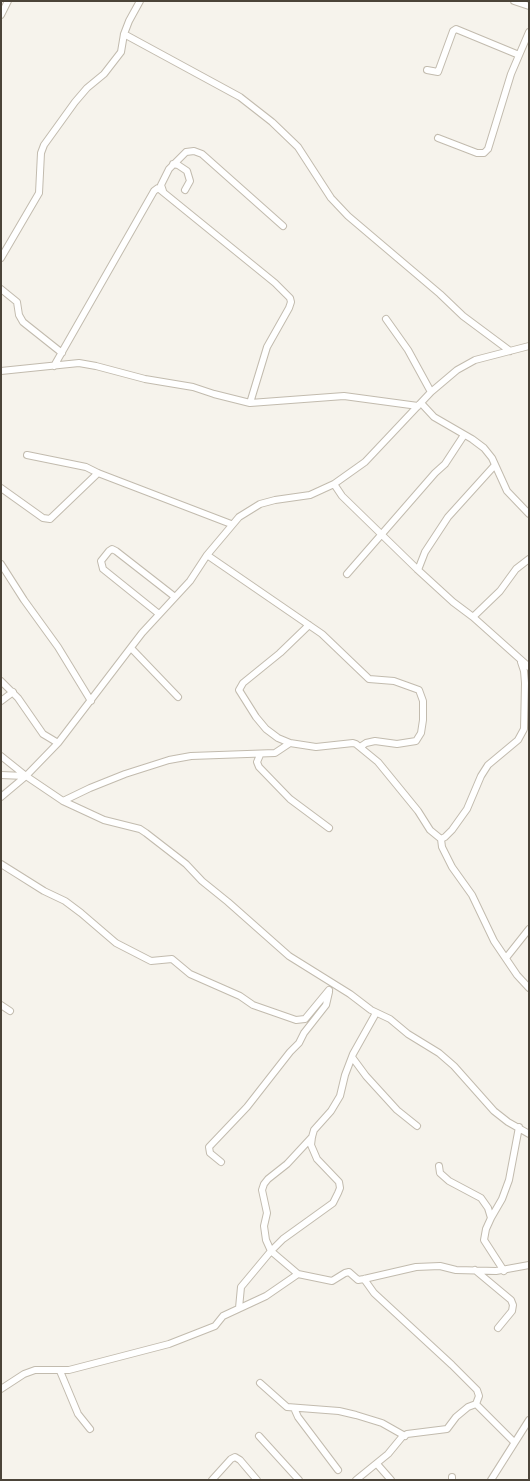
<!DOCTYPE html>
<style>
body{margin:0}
#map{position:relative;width:530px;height:1481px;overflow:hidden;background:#f6f3ec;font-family:"Open Sans",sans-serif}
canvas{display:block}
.frame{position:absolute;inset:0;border:2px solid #4b4439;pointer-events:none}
</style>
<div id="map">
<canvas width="530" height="1481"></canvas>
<div class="frame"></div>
</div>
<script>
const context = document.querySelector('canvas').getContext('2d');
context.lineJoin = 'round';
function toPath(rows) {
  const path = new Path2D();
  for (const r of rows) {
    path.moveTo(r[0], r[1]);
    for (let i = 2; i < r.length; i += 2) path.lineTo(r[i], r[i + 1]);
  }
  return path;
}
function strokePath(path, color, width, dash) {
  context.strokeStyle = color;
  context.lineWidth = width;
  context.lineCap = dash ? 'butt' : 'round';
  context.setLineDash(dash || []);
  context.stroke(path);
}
const minor = toPath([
 [514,1,529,6],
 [1,15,8,1],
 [124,34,240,97,272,122,298,147,331,198,348,216,440,294,463,316,510,351],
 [427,70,438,72,453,31,456,29,519,55],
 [438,138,477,153,484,153,488,149,511,74,529,32],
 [173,164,178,165,187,171,190,181,185,190],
 [163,191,161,185,169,169,186,152,194,151,202,154,283,226],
 [1,258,39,193,41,153,44,145,75,102,87,88,104,74,121,52,124,34,129,21,140,1],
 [1,289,17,302,19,315,23,322,62,353],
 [386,319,408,350,431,392],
 [54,366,154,191,158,188,275,283,290,298,291,302,289,308,267,347,250,403],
 [1,371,79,363,96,366,145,379,193,387,214,394,250,403,344,396,418,406],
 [421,403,434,417,472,439,484,448,492,458,507,491,529,514],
 [27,455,86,467,98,473,231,524],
 [334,484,342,496,418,570,453,602,473,617,529,667],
 [1,488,43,518,50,519,98,473],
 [207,555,322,634,369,679,394,681,419,690,423,701,423,720,421,733,416,741,397,744,375,741,366,743,360,747],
 [1,564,24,600,58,647,91,701],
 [418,570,425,552,448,517,495,465],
 [347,574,435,473,445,464,464,435],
 [159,614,103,569,101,561,109,551,112,549,116,551,175,597],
 [473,617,500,591,516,569,529,559],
 [131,648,178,697],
 [1,681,18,698,43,734,58,743],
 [1,701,13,692],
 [290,743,278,738,266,729,256,717,239,690,243,683,280,653,309,625],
 [260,755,257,762,259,767,290,799,329,828],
 [1,756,26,776,63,801,104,820,140,829,146,833,186,864,202,881,228,902,289,956,350,994,371,1010,390,1019,408,1034,439,1053,454,1066,494,1111,508,1122,529,1134],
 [1,775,25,776],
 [1,797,26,776,58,743,142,633,190,581,207,555,239,517,260,504,275,500,310,495,334,484,365,462,431,392,457,370,475,360,529,346],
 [63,801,90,788,125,774,169,760,191,756,275,753,290,743,316,747,353,743,356,744,378,762,418,811,430,830,441,839,442,847,452,867,472,895,494,941,517,975,529,988],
 [441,839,445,837,452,830,467,809,481,776,488,765,518,740,524,729,525,683,524,671,521,662],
 [1,864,44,891,65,901,81,913,116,943,151,961,172,959,190,974,240,996,253,1005,296,1020,305,1019,329,990],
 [506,958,529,929],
 [1,1005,10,1011],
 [352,1057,366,1076,397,1110,417,1126],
 [221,1162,210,1153,209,1147,247,1107,290,1052,299,1043,304,1033,326,1005,329,992],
 [439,1166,440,1173,449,1181,481,1198,488,1208,491,1218,486,1229,484,1240,504,1271],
 [491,1218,502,1199,509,1180,519,1127],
 [475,1270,511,1300,513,1305,512,1311,498,1328],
 [298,1274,271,1251,266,1240,264,1226,267,1213,262,1190,264,1184,268,1179,287,1164,312,1137],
 [239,1308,241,1287,271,1251,283,1239,333,1203,338,1193,340,1188,339,1182,317,1159,311,1145,312,1137,314,1130,331,1111,340,1096,345,1075,353,1054,376,1013],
 [60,1371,78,1414,90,1429],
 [260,1383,287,1407,339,1411,356,1415,382,1423,405,1436],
 [1,1389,24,1374,35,1370,69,1370,169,1344,215,1326,223,1316,266,1296,298,1274,332,1281,345,1273,349,1272,358,1280,364,1279,416,1267,440,1266,456,1270,496,1271,529,1265],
 [476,1404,514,1442],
 [294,1408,298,1417,338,1470],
 [259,1436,299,1480],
 [377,1464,391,1480],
 [452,1477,452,1480],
 [212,1480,231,1459,235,1457,240,1460,257,1480],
 [356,1480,388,1454,402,1437,407,1434,447,1429,456,1417,468,1407,476,1404,479,1396,477,1390,452,1365,374,1293,364,1279],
 [491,1480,529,1420]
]);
strokePath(minor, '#c2bbae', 8);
strokePath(minor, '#fff', 6);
</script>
